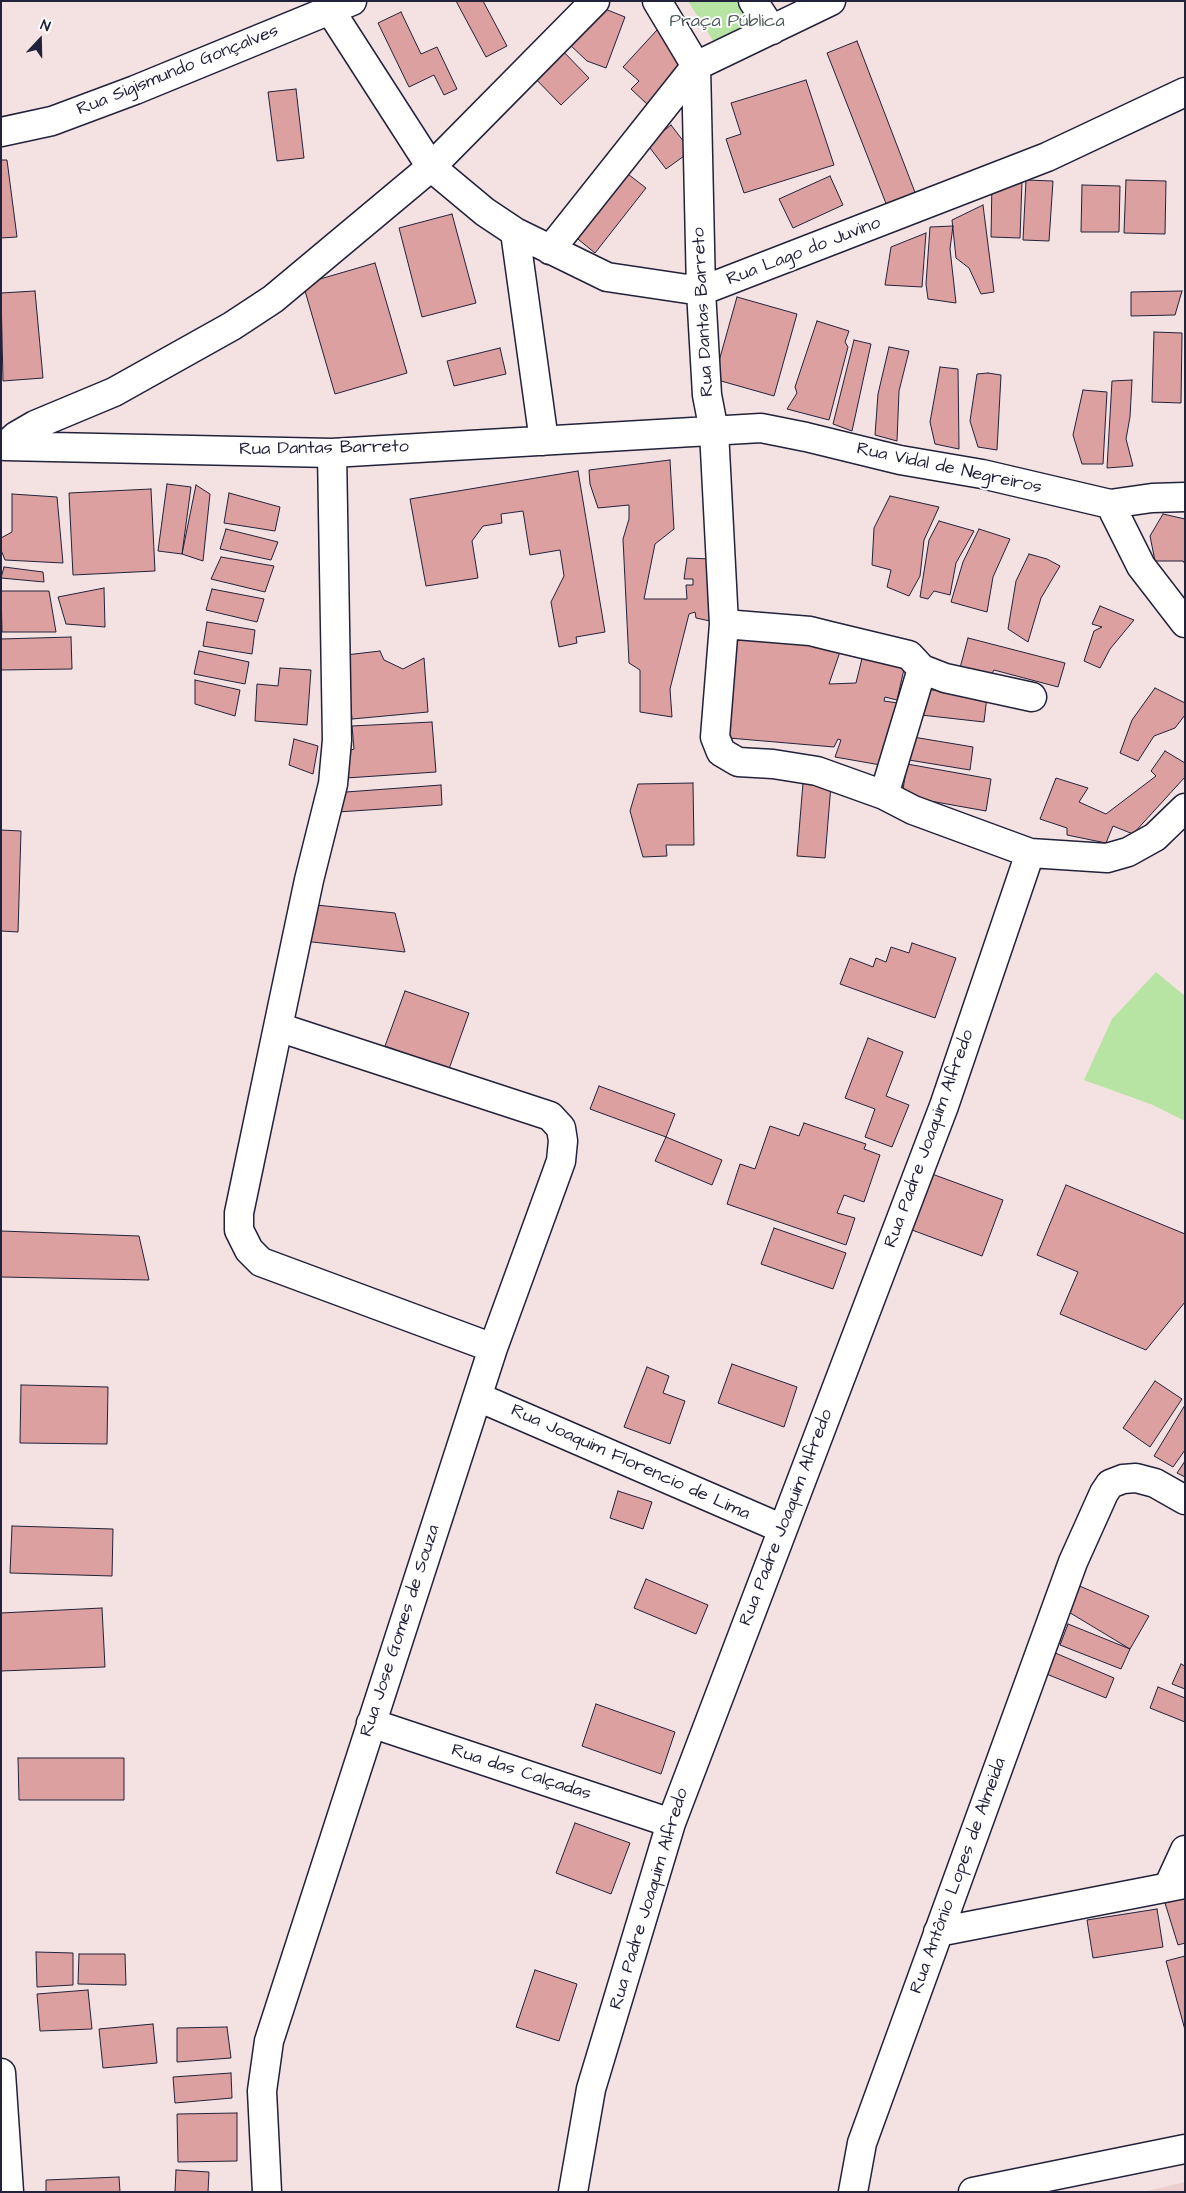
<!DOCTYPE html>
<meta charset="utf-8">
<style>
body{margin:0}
#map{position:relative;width:1186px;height:2193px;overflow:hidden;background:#f4e2e2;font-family:"Architects Daughter",sans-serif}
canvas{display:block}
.frame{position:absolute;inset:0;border:2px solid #22223b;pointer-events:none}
.north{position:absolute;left:15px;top:15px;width:50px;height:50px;-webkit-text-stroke:4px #fff;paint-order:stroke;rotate:21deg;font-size:14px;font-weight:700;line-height:20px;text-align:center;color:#22223b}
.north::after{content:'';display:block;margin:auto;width:18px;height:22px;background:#22223b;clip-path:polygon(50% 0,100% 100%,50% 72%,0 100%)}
</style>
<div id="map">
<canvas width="1186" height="2193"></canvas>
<div class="frame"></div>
<div class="north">N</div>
</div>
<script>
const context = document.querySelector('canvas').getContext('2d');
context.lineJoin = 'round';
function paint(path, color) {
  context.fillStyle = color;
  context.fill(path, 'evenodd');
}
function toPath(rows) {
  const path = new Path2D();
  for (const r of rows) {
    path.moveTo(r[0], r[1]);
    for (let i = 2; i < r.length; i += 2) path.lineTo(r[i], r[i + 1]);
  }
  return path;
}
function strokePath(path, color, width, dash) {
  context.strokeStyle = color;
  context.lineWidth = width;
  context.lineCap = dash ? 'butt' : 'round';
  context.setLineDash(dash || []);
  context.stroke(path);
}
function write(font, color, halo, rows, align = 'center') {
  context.font = font + ' "Architects Daughter",sans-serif';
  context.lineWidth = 4;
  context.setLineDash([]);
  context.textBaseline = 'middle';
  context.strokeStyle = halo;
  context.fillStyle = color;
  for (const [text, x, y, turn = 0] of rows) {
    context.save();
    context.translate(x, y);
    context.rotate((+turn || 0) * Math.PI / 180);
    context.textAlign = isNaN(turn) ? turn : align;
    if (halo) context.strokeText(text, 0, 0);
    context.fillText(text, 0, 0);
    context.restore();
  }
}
const built = toPath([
 [1185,2182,1185,2192,1143,2192]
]);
const green = toPath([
 [688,1,741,1,759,28,719,50],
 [1156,972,1185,996,1185,1121,1153,1105,1084,1080,1112,1019]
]);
const building = toPath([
 [456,1,483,1,507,46,486,57,456,1],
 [600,7,625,17,606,68,587,61,567,42,600,7],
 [401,12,421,54,437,47,457,89,444,95,434,75,409,87,378,23,401,12],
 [657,30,690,61,648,105,631,89,639,81,623,67,657,30],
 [857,41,916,195,887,206,827,53,857,41],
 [558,46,589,78,561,105,530,73,558,46],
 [806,80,834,165,744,193,726,139,741,134,731,103,806,80],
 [296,89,304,158,277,161,268,92,296,89],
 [671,125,691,151,666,169,647,144,671,125],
 [1,160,7,160,17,237,1,238,1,160],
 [624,171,646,188,595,253,573,235,624,171],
 [830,176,843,205,793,228,779,199,830,176],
 [1026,180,1053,181,1049,241,1023,240,1026,180],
 [1126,180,1166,181,1165,234,1124,233,1126,180],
 [992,181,1022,181,1020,238,991,237,992,181],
 [1082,185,1120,186,1119,232,1081,232,1082,185],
 [983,205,994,292,981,294,969,268,956,258,952,220,983,205],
 [452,214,476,303,422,317,399,228,452,214],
 [953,226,950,249,956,303,928,299,926,284,930,227,953,226],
 [926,233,922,287,885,285,891,247,926,233],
 [375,263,407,373,335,394,303,284,375,263],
 [35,291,43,378,3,381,1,293,35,291],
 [1182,291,1175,315,1131,316,1131,292,1182,291],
 [737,297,797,314,774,396,714,379,737,297],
 [817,321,849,331,845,342,848,347,829,420,787,409,797,393,795,387,817,321],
 [1154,332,1182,333,1181,403,1152,402,1154,332],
 [854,340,871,344,852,431,833,424,854,340],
 [889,347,909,351,899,391,897,441,875,435,878,394,889,347],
 [500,348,506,374,454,386,447,361,500,348],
 [940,367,958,369,959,449,935,444,930,422,940,367],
 [988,373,1001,375,997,450,978,447,970,421,977,374,988,373],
 [1132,380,1130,417,1126,439,1133,466,1107,468,1112,381,1132,380],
 [1083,390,1107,392,1103,464,1082,464,1073,435,1083,390],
 [670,460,674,529,655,544,644,599,687,599,686,585,693,585,693,579,684,579,687,558,711,559,710,621,696,618,695,612,689,614,670,689,672,717,640,712,640,670,629,663,623,539,629,519,629,505,598,508,590,484,589,470,670,460],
 [578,471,605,632,576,637,577,643,559,647,551,602,564,576,560,550,530,555,523,511,501,514,502,523,483,526,472,541,478,578,426,586,410,499,578,471],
 [167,484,191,487,182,554,158,551,167,484],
 [196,485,210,494,203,561,182,554,196,485],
 [151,489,155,571,73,575,69,493,151,489],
 [229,493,280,507,275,531,224,523,229,493],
 [12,494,57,497,63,563,5,560,1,550,1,538,12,532,12,494],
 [890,496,939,507,924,540,920,576,909,596,887,587,891,570,872,565,874,528,890,496],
 [1163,514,1185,519,1185,564,1183,561,1155,561,1150,536,1163,514],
 [939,521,974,531,956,563,950,595,934,591,928,599,920,597,929,540,939,521],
 [226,529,278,542,271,560,220,549,226,529],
 [979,529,1010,539,993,577,987,612,951,602,963,562,979,529],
 [1029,554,1047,559,1060,566,1041,598,1028,642,1008,629,1016,581,1029,554],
 [221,557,274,566,265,592,211,579,221,557],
 [4,567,43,572,44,582,1,578,4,567],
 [104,588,105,627,66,624,58,597,104,588],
 [212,589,264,599,257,622,206,610,212,589],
 [1,591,49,591,56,632,2,632,1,591],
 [1100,606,1134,620,1110,649,1100,668,1084,661,1094,631,1102,627,1092,624,1100,606],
 [207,622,255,630,252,654,203,646,207,622],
 [727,626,843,643,829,684,856,683,865,646,907,656,897,700,885,697,884,701,905,704,892,767,835,757,841,740,838,739,834,747,717,737,727,626],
 [71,637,72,669,1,670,1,639,71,637],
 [968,638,1065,663,1058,687,994,670,990,676,960,668,968,638],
 [199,651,249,662,245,684,194,674,199,651],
 [380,651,384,660,403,669,424,658,428,712,352,719,346,655,380,651],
 [280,668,311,670,307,725,255,721,257,684,278,686,280,668],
 [195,680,240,690,235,716,195,704,195,680],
 [1155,688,1185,703,1185,715,1175,728,1154,736,1138,761,1120,753,1132,720,1155,688],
 [924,689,987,696,984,722,921,715,924,689],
 [432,722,436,772,346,778,345,752,354,749,352,726,432,722],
 [913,737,973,747,970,770,909,760,913,737],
 [294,739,318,746,313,774,289,765,294,739],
 [1165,751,1185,763,1185,777,1133,834,1113,826,1106,843,1067,835,1067,828,1040,819,1056,778,1088,788,1079,802,1106,814,1156,776,1151,771,1165,751],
 [907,764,991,779,986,811,902,796,907,764],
 [693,783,694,845,666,845,667,856,643,857,630,811,638,784,693,783],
 [803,783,831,785,825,858,797,856,803,783],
 [441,785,442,805,338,812,346,792,441,785],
 [1,830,21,831,18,932,1,931,1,830],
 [306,904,395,913,405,952,303,941,306,904],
 [912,943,956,958,935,1018,840,984,850,958,873,967,876,958,886,962,891,947,909,953,912,943],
 [405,991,469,1013,449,1069,385,1046,405,991],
 [868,1038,903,1052,886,1096,909,1105,892,1147,865,1137,875,1109,845,1098,868,1038],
 [599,1086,675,1114,666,1137,590,1109,599,1086],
 [804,1123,866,1144,864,1149,880,1155,864,1202,844,1195,837,1213,855,1218,846,1245,727,1204,740,1164,755,1169,770,1126,799,1136,804,1123],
 [666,1137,722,1160,712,1185,655,1161,666,1137],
 [932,1174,1003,1200,982,1256,912,1230,932,1174],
 [1066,1185,1185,1234,1185,1302,1146,1350,1060,1314,1078,1272,1037,1255,1066,1185],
 [774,1228,846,1253,833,1289,761,1264,774,1228],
 [1,1231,139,1236,149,1280,1,1277,1,1231],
 [732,1364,797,1387,784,1427,718,1403,732,1364],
 [647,1367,669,1376,663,1393,685,1401,670,1444,624,1427,647,1367],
 [1155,1381,1182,1399,1150,1447,1123,1428,1155,1381],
 [21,1385,108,1387,107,1444,20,1443,21,1385],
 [1185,1405,1185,1450,1173,1467,1154,1456,1185,1405],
 [1185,1461,1185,1477,1177,1473,1185,1461],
 [618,1491,652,1502,643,1529,610,1518,618,1491],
 [12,1526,113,1529,112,1576,10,1573,12,1526],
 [646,1579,708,1605,696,1634,634,1608,646,1579],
 [1075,1584,1149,1616,1130,1649,1067,1611,1075,1584],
 [102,1608,105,1667,1,1671,1,1613,102,1608],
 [1068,1624,1130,1649,1121,1669,1060,1645,1068,1624],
 [1053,1652,1114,1678,1106,1698,1044,1673,1053,1652],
 [1181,1664,1185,1666,1185,1689,1172,1684,1181,1664],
 [1158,1687,1185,1698,1185,1722,1150,1708,1158,1687],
 [596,1704,675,1732,661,1774,582,1746,596,1704],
 [18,1758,124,1758,124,1800,19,1800,18,1758],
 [575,1823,630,1843,611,1894,556,1873,575,1823],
 [1185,1898,1185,1943,1178,1945,1165,1903,1185,1898],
 [1157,1909,1163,1947,1093,1958,1087,1920,1157,1909],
 [36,1952,73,1953,73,1985,37,1987,36,1952],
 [79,1954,125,1954,126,1985,78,1984,79,1954],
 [1185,1956,1185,2030,1166,1961,1185,1956],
 [535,1970,577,1984,559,2041,516,2027,535,1970],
 [88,1990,92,2029,40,2031,37,1994,88,1990],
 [153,2024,157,2063,103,2068,99,2029,153,2024],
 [227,2027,231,2058,177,2062,177,2028,227,2027],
 [231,2073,232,2098,175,2103,173,2077,231,2073],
 [237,2113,237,2161,178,2162,177,2114,237,2113],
 [176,2170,209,2172,208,2192,175,2192,176,2170],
 [119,2177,120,2192,46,2192,46,2180,119,2177]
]);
const minor = toPath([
 [657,1,696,66,701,291,707,395,714,431,724,624,810,631,830,636,909,655,922,669,945,678,1032,697],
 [753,1,772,30],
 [330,10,431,167,485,212,515,232,607,277,701,291,1047,157,1185,92],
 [515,232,544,441],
 [550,250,696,66,831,1],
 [5,446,332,453,761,428,806,437,900,460,982,474,1110,504,1152,498,1185,497],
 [5,446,16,436,35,425,114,392,232,326,273,299,431,167,595,1],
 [332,453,337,740,333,784,309,880,278,1027,239,1213,239,1230,249,1250,261,1262,493,1348],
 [1110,504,1141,566,1185,623],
 [724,624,715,737,721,752,738,762,773,764,817,771,884,795,913,810,1030,853,1107,858,1128,852,1155,837,1185,808],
 [884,795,922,669],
 [478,1397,783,1529],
 [371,1723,671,1823],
 [1168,1887,1185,1850],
 [938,1932,1185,1884],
 [267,2192,262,2091,269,2041,493,1348,556,1175,561,1161,563,1141,561,1128,550,1116,278,1027],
 [573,2192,591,2089,671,1823,944,1106,1030,853],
 [853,2192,862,2143,1073,1562,1104,1493,1110,1484,1123,1479,1136,1478,1155,1483,1185,1500],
 [973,2192,1185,2149]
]);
const major = toPath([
 [1,132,52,121,135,90,352,1],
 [1,2073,9,2192]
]);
const parkNames = [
 ["Praça Pública",727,22]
];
const streetNames = [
 ["Rua Sigismundo Gonçalves",178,71,-22],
 ["Rua Lago do Juvino",804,252,-21],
 ["Rua Dantas Barreto",704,312,-93],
 ["Rua Dantas Barreto",324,449,-1],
 ["Rua Vidal de Negreiros",949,469,12],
 ["Rua Padre Joaquim Alfredo",930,1139,-70],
 ["Rua Joaquim Florencio de Lima",630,1463,24],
 ["Rua Padre Joaquim Alfredo",787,1518,-69],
 ["Rua Jose Gomes de Souza",401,1631,-72],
 ["Rua das Calçadas",521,1773,18],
 ["Rua Antônio Lopes de Almeida",959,1876,-70],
 ["Rua Padre Joaquim Alfredo",650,1899,-73]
];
paint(built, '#eccece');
paint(green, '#b7e4a2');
paint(building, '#dba09f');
strokePath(building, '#22223b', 1);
strokePath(minor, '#22223b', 31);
strokePath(major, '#22223b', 31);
strokePath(minor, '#fff', 28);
strokePath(major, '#fff', 28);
write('18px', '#4f5c5a', '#fff', parkNames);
write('18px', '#22223b', '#fff', streetNames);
</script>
